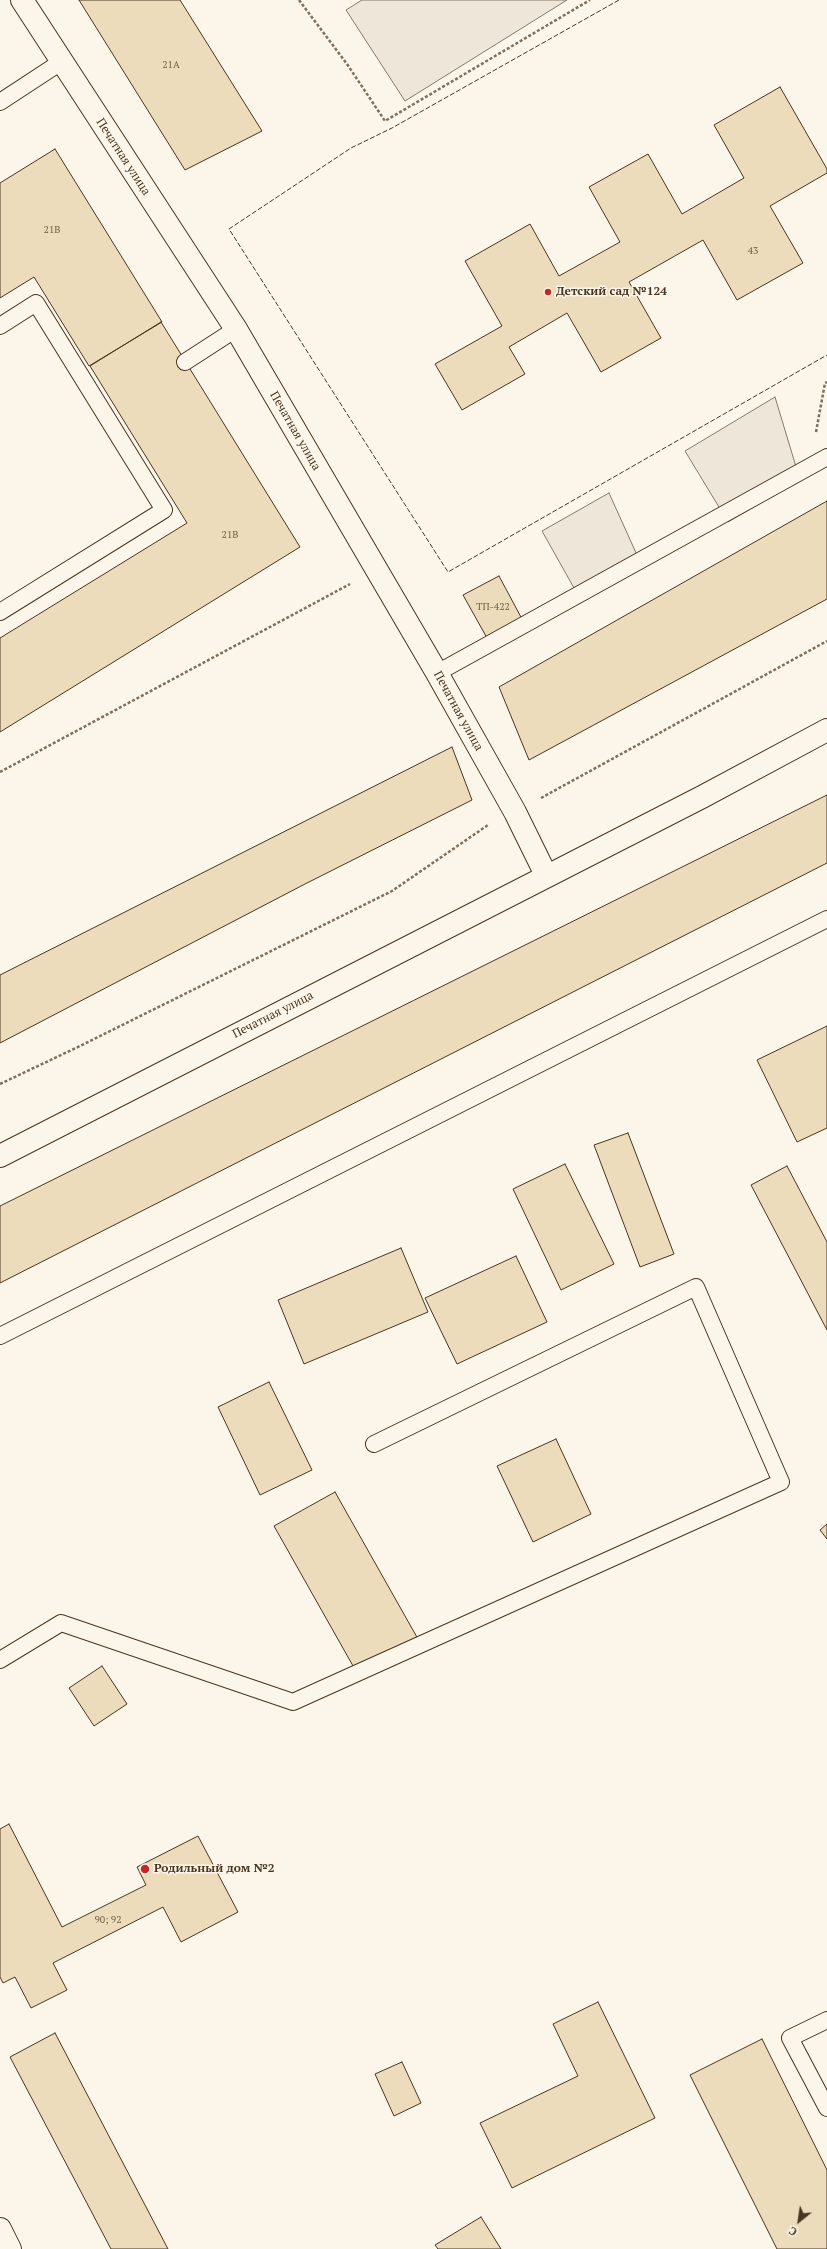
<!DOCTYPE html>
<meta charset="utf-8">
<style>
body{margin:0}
#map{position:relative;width:827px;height:2249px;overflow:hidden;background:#fbf6e9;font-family:"PT Serif",serif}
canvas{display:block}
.north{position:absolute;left:779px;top:2201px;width:40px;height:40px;-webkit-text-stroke:3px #fbf6e9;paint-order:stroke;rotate:210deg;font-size:11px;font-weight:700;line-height:16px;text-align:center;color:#4a3520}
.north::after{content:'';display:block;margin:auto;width:14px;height:18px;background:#4a3520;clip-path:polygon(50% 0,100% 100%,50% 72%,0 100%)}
</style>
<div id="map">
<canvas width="827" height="2249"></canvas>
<div class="north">С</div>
</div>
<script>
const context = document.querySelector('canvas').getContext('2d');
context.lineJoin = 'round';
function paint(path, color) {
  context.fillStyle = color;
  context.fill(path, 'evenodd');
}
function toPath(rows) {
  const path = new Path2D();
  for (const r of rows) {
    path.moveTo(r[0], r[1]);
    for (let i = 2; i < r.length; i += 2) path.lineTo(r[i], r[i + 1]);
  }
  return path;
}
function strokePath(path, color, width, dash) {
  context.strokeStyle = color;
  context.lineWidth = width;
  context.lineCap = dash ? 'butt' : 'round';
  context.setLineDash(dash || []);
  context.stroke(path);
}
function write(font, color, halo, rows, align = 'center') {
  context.font = font + ' "PT Serif",serif';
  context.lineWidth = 3;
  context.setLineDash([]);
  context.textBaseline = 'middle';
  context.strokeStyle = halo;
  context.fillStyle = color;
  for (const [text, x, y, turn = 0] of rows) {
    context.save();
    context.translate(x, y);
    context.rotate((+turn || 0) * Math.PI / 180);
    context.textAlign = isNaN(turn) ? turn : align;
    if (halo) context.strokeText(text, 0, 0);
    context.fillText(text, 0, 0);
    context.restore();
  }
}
const green = toPath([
 [362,0,567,0,405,101,346,10,362,0],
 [775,397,800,480,728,522,685,451,775,397],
 [609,493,637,555,574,588,542,531,609,493]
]);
const building = toPath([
 [79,0,180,0,262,131,185,170,79,0],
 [780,87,827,169,827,173,770,206,803,263,737,300,703,240,629,282,661,338,601,372,567,313,509,347,525,374,462,410,435,364,502,326,465,261,530,224,559,276,620,242,589,187,648,154,682,214,744,178,714,125,780,87],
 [55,149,162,322,89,366,34,277,0,298,0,183,55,149],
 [161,322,300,547,0,732,0,638,187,523,90,366,161,322],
 [827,501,827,599,529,760,499,687,827,501],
 [499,576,522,619,487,638,463,595,499,576],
 [452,747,472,800,305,884,0,1043,0,975,452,747],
 [827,795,827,863,0,1283,0,1206,827,795],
 [827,1026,827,1128,797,1142,757,1060,827,1026],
 [628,1133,674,1254,640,1267,594,1145,628,1133],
 [565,1164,614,1264,561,1290,513,1189,565,1164],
 [787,1166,827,1242,827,1330,751,1185,787,1166],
 [401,1248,428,1312,304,1364,278,1300,401,1248],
 [516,1256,547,1322,457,1364,425,1298,516,1256],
 [269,1382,312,1470,260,1495,218,1407,269,1382],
 [556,1439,591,1514,533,1542,497,1466,556,1439],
 [335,1492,418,1639,357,1673,274,1526,335,1492],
 [827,1524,827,1539,820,1530,827,1524],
 [102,1666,127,1704,94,1726,69,1688,102,1666],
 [9,1824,62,1927,146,1885,137,1867,198,1836,238,1912,181,1942,163,1907,53,1963,67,1990,31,2008,15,1977,3,1983,0,1977,0,1829,9,1824],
 [598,2002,655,2118,512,2188,480,2123,578,2076,553,2024,598,2002],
 [55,2033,168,2249,111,2249,80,2190,10,2057,55,2033],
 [762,2039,827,2170,827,2249,777,2249,690,2075,762,2039],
 [402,2062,421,2103,394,2116,375,2074,402,2062],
 [481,2217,501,2249,438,2249,435,2245,481,2217]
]);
const path = toPath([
 [299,0,347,64,385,121,590,0],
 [816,432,825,383,827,382],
 [0,772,350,584],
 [541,798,827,641],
 [0,1084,80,1046,392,891,488,825]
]);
const lane = toPath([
 [0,102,61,62],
 [0,326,36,303,164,510,0,612],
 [185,362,236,329],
 [437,673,827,457],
 [0,1336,827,919],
 [0,1660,61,1623,293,1702,781,1482,696,1287,374,1444],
 [827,2020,790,2038,827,2108]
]);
const street = toPath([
 [22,0,236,329,437,673,515,812,546,875]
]);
const secondary = toPath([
 [0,1156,702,797,827,730],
 [0,2229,10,2249]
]);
const fence = toPath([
 [619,0,392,128,351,148,229,229,448,572,827,355]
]);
const markers = [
 [548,292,4,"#c62828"],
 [145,1869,5,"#c62828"]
];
const numberNames = [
 ["21А",171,65],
 ["21В",52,230],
 ["43",753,251],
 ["21В",230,535],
 ["ТП-422",493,607],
 ["90; 92",108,1920]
];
const streetNames = [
 ["Печатная улица",123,157,57],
 ["Печатная улица",295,431,60],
 ["Печатная улица",458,711,61],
 ["Печатная улица",273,1015,-27]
];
const poiNames = [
 ["Детский сад №124",556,292],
 ["Родильный дом №2",154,1869]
];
paint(green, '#ede6d9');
strokePath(green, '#887966', 1);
paint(building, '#ecdcbc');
strokePath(building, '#4a3520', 1);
strokePath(lane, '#4a3520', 18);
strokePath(street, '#4a3520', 24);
strokePath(secondary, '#4a3520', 24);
strokePath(path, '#7f6f5c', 2.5, [3, 2]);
strokePath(lane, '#fbf6e9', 16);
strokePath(street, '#fbf6e9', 22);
strokePath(secondary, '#fbf6e9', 22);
strokePath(fence, '#4a3520', 1, [5, 2]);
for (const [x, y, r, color] of markers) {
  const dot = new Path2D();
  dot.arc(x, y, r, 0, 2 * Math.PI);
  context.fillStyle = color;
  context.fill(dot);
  strokePath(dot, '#fbf6e9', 1.5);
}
write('10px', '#725f47', null, numberNames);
write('12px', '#4a3520', '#fbf6e9', streetNames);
write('bold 12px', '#4a3520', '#fbf6e9', poiNames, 'left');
</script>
